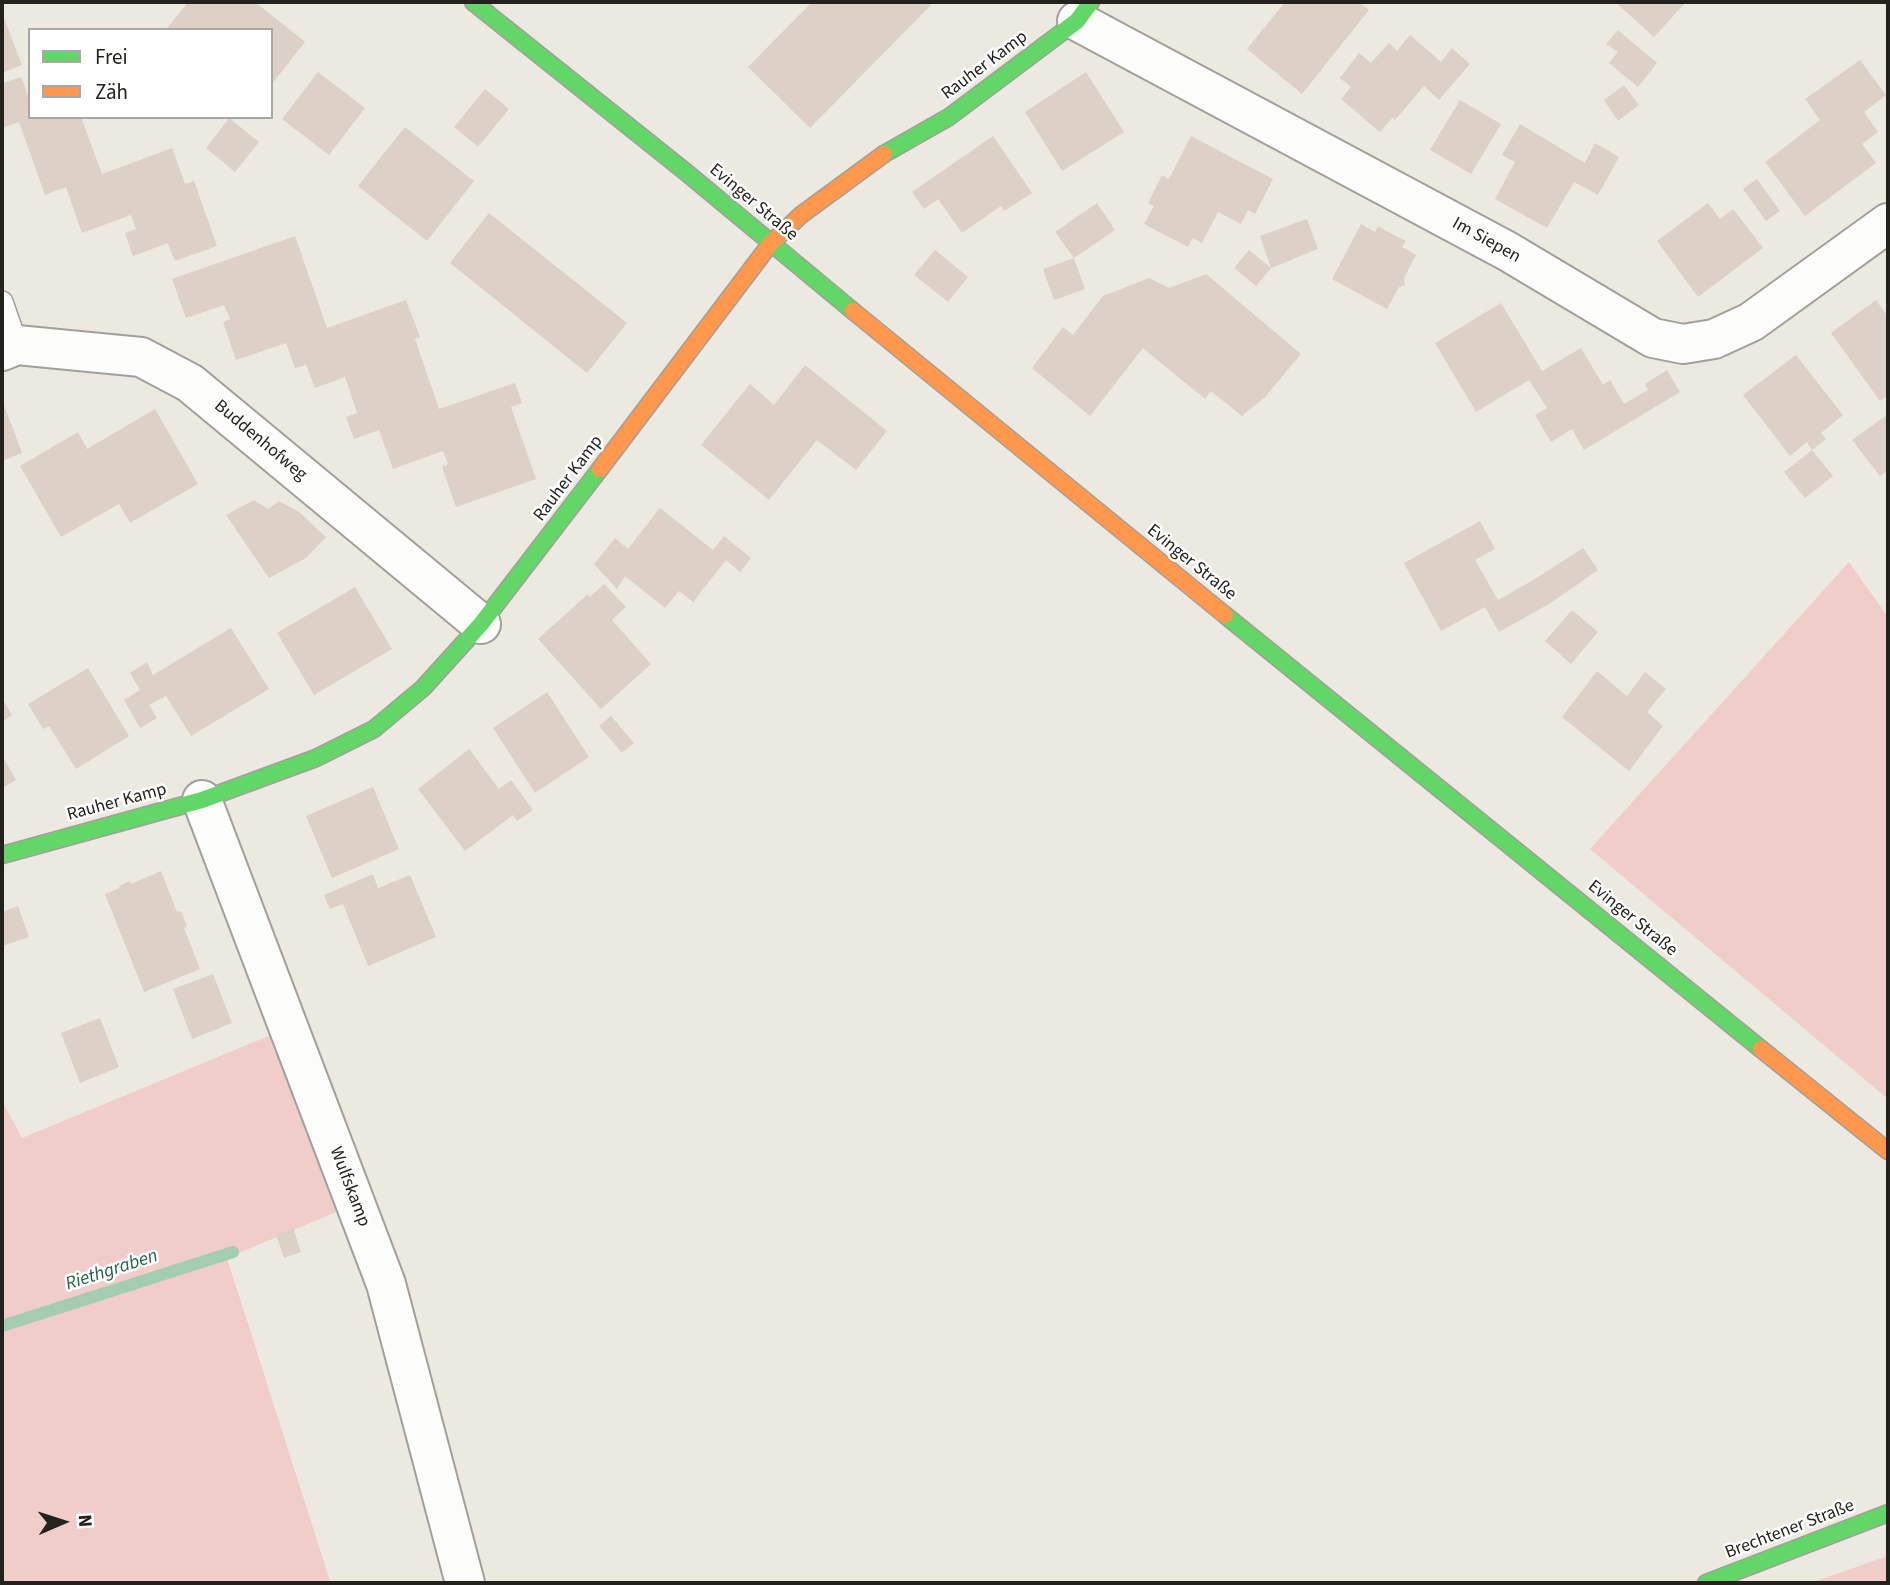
<!DOCTYPE html>
<meta charset="utf-8">
<style>
body{margin:0}
#map{position:relative;width:1890px;height:1585px;overflow:hidden;background:#ece9e1;font-family:"Source Sans 3",sans-serif}
canvas{display:block}
.frame{position:absolute;inset:0;border:4px solid #24221d;pointer-events:none}
.legend{position:absolute;left:28px;top:28px;width:245px;height:91px;box-sizing:border-box;background:#fff;border:2px solid #a7a7a5;margin:0;padding:9px 12px;list-style:none;font-size:21px;color:#24221d}
.legend li{display:flex;align-items:center;gap:14px;height:35px}
.legend b{width:35px;border:2px solid #a7a7a5}
.north{position:absolute;left:28px;top:1487px;width:70px;height:70px;-webkit-text-stroke:5px #fff;paint-order:stroke;rotate:87deg;font-size:19px;font-weight:700;line-height:28px;text-align:center;color:#24221d}
.north::after{content:'';display:block;margin:auto;width:24px;height:32px;background:#24221d;clip-path:polygon(50% 0,100% 100%,50% 72%,0 100%)}
</style>
<div id="map">
<canvas width="1890" height="1585"></canvas>
<div class="frame"></div>
<ul class="legend">
<li><b style="height:9px;background:#63d668"></b>Frei</li>
<li><b style="height:9px;background:#ff974d"></b>Zäh</li>
</ul>
<div class="north">N</div>
</div>
<script>
const context = document.querySelector('canvas').getContext('2d');
context.lineJoin = 'round';
function paint(path, color) {
  context.fillStyle = color;
  context.fill(path, 'evenodd');
}
function toPath(rows) {
  const path = new Path2D();
  for (const r of rows) {
    path.moveTo(r[0], r[1]);
    for (let i = 2; i < r.length; i += 2) path.lineTo(r[i], r[i + 1]);
  }
  return path;
}
function strokePath(path, color, width, dash) {
  context.strokeStyle = color;
  context.lineWidth = width;
  context.lineCap = dash ? 'butt' : 'round';
  context.setLineDash(dash || []);
  context.stroke(path);
}
function write(font, color, halo, rows, align = 'center') {
  context.font = font + ' "Source Sans 3",sans-serif';
  context.lineWidth = 5;
  context.setLineDash([]);
  context.textBaseline = 'middle';
  context.strokeStyle = halo;
  context.fillStyle = color;
  for (const [text, x, y, turn = 0] of rows) {
    context.save();
    context.translate(x, y);
    context.rotate((+turn || 0) * Math.PI / 180);
    context.textAlign = isNaN(turn) ? turn : align;
    if (halo) context.strokeText(text, 0, 0);
    context.fillText(text, 0, 0);
    context.restore();
  }
}
const green = toPath([
 [1849,562,1888,617,1888,1099,1590,849],
 [288,1028,355,1204,227,1258,330,1581,2,1583,2,1101,22,1138],
 [1888,1556,1888,1583,1810,1583]
]);
const stream = toPath([
 [2,1326,233,1252]
]);
const building = toPath([
 [188,2,255,2,305,42,271,85,271,30,166,30],
 [812,2,928,2,931,5,810,128,748,67],
 [1285,2,1358,2,1369,10,1302,94,1247,49],
 [1615,2,1686,2,1654,37],
 [2,13,22,65,2,73],
 [1618,30,1657,63,1638,87,1609,63,1618,52,1606,44],
 [1410,35,1441,62,1452,48,1470,64,1439,100,1424,86,1395,120,1393,117,1380,132,1341,99,1351,87,1340,78,1359,53,1371,63,1389,43,1397,51],
 [1860,60,1886,95,1864,112,1878,132,1862,144,1876,163,1805,216,1765,162,1820,120,1805,99],
 [318,72,365,108,329,155,282,119],
 [1086,72,1124,132,1062,171,1025,112],
 [21,77,30,101,30,117,81,117,102,174,172,148,185,184,194,181,217,246,175,261,168,243,133,256,125,233,136,229,131,215,82,233,66,187,45,195,19,122,2,128,2,83],
 [1624,85,1639,105,1618,121,1604,100],
 [485,89,509,109,478,147,454,127],
 [1460,100,1501,124,1471,174,1430,150],
 [229,118,259,142,235,172,206,148],
 [1520,124,1585,163,1595,143,1619,157,1598,195,1574,182,1547,228,1495,199,1515,162,1502,155],
 [405,127,474,181,427,241,358,186],
 [993,136,1032,193,1004,211,1001,206,962,233,938,199,924,209,912,192],
 [1191,136,1273,179,1255,214,1248,210,1241,224,1218,212,1202,243,1193,238,1188,247,1144,224,1154,206,1148,203,1162,175,1169,179],
 [1757,179,1780,211,1766,221,1743,189],
 [1097,203,1115,230,1074,258,1055,232],
 [1708,203,1720,219,1733,209,1763,248,1698,297,1657,241],
 [489,213,627,323,587,373,450,263],
 [1307,219,1318,249,1271,268,1256,286,1234,268,1249,250,1271,268,1260,236],
 [1361,224,1375,232,1378,226,1392,234,1406,241,1402,247,1416,255,1404,278,1405,285,1399,287,1387,309,1332,279],
 [295,236,327,328,406,300,420,337,415,339,439,409,515,383,522,403,511,407,536,479,456,507,442,467,448,464,443,451,393,469,379,430,354,439,346,417,357,413,345,377,315,388,306,365,295,368,286,343,236,360,223,322,230,319,224,305,186,318,172,279],
 [935,250,968,277,948,302,914,275],
 [1074,258,1085,289,1054,300,1043,269],
 [1206,274,1301,354,1265,397,1242,416,1211,391,1205,399,1143,348,1090,416,1032,368,1063,327,1073,335,1103,296,1149,278,1169,288],
 [1876,300,1888,317,1888,395,1880,401,1831,333],
 [1501,303,1542,371,1581,348,1603,385,1610,380,1624,404,1648,390,1645,384,1667,370,1680,392,1584,450,1572,429,1551,442,1535,415,1547,408,1529,380,1476,412,1435,343],
 [1796,355,1843,415,1821,433,1826,439,1812,450,1807,442,1790,456,1743,395],
 [805,365,887,431,856,470,817,440,769,500,701,445,750,384,774,405],
 [2,400,22,453,2,461],
 [155,409,198,484,130,523,119,504,61,537,20,466,78,432,87,449],
 [1888,414,1888,470,1880,476,1852,440],
 [1812,450,1833,476,1805,498,1784,472],
 [254,500,268,509,279,501,299,512,326,537,306,558,269,578,226,515],
 [660,508,713,550,724,536,751,558,740,572,726,560,693,602,679,591,665,608,625,576,617,589,594,564,615,538,628,549],
 [1480,521,1495,549,1475,560,1498,600,1535,579,1583,548,1598,570,1549,604,1499,632,1485,607,1441,631,1404,563],
 [604,584,626,607,612,620,651,664,601,709,538,639,588,594,590,597],
 [355,587,392,649,314,695,277,633],
 [1572,610,1598,632,1571,664,1545,641],
 [231,628,269,689,191,736,166,696,149,705,157,718,140,728,124,700,140,690,130,673,147,662,153,675],
 [88,668,129,736,76,769,49,726,43,729,28,704],
 [1597,671,1627,696,1645,672,1666,689,1647,712,1663,726,1629,771,1562,717],
 [547,692,589,757,535,793,493,728],
 [2,698,12,715,2,722],
 [611,716,634,743,622,753,599,726],
 [469,749,499,789,511,780,533,810,517,821,513,815,465,851,418,789],
 [2,755,16,780,2,788],
 [373,787,399,849,332,878,306,816],
 [161,871,177,912,181,911,187,927,184,928,200,969,144,992,105,894,120,888,119,886,130,881,131,884],
 [373,874,378,888,410,875,436,937,368,966,343,904,330,909,324,895],
 [18,906,29,937,2,946,2,912],
 [213,974,232,1023,192,1039,173,989],
 [100,1018,119,1067,80,1083,61,1033],
 [293,1228,301,1252,284,1258,276,1235]
]);
const lane = toPath([
 [2,302,17,345]
]);
const street = toPath([
 [1077,21,1507,251,1653,338,1683,344,1714,339,1751,322,1888,223],
 [2,351,17,345,141,357,190,383,481,624],
 [202,800,386,1284,465,1583]
]);
const fast = toPath([
 [473,2,687,173,853,311],
 [884,154,949,117,1077,21,1091,2],
 [1225,615,1761,1049],
 [2,855,202,800,316,758,374,729,423,688,481,624,600,469],
 [1706,1583,1888,1513]
]);
const slow = toPath([
 [853,311,1225,615],
 [600,469,771,243,801,215,884,154],
 [1761,1049,1888,1151]
]);
const streetNames = [
 ["Rauher Kamp",985,66,-37],
 ["Evinger Straße",753,203,40],
 ["Im Siepen",1486,241,29],
 ["Buddenhofweg",260,441,40],
 ["Rauher Kamp",569,479,-53],
 ["Evinger Straße",1191,563,39],
 ["Rauher Kamp",117,803,-15],
 ["Evinger Straße",1632,919,39],
 ["Wulfskamp",349,1187,69],
 ["Brechtener Straße",1790,1530,-21]
];
const waterNames = [
 ["Riethgraben",112,1271,-18]
];
paint(green, '#f0cdc9');
strokePath(stream, '#a4ccb0', 12);
paint(building, '#dcd0c7');
strokePath(lane, '#a29f9a', 24);
strokePath(street, '#a29f9a', 42);
strokePath(fast, '#a29f9a', 19);
strokePath(slow, '#a29f9a', 19);
strokePath(lane, '#fcfcfa', 21);
strokePath(street, '#fcfcfa', 38);
strokePath(fast, '#63d668', 16);
strokePath(slow, '#ff974d', 16);
write('18px', '#24221d', '#fff', streetNames);
write('italic 19px', '#226340', '#fff', waterNames);
</script>
